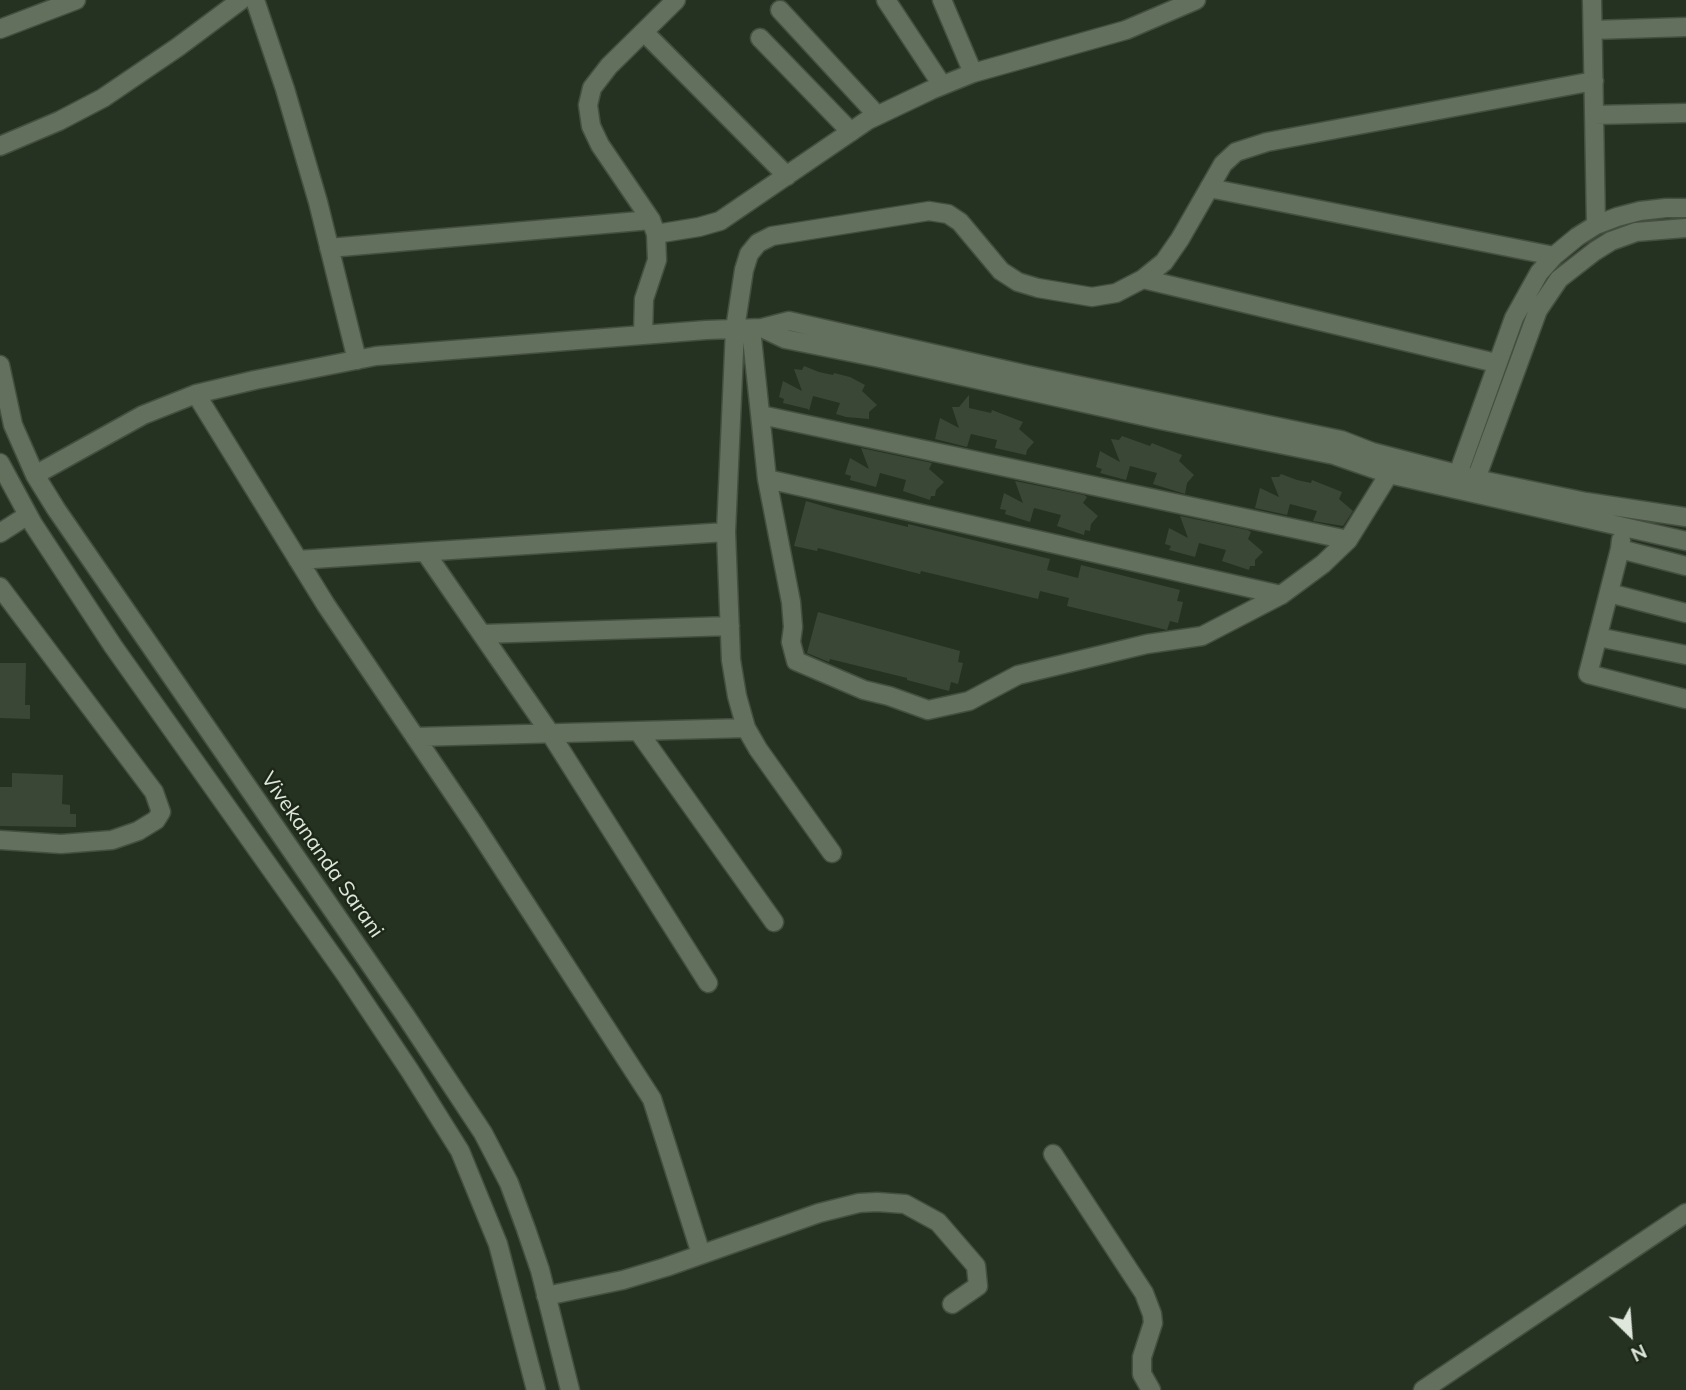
<!DOCTYPE html>
<style>
body{margin:0}
#map{position:relative;width:1686px;height:1390px;overflow:hidden;background:#263221;font-family:Mulish,sans-serif}
canvas{display:block}
.north{position:absolute;left:1595px;top:1299px;width:70px;height:70px;-webkit-text-stroke:5px #1d2818;paint-order:stroke;rotate:155deg;font-size:19px;font-weight:700;line-height:28px;text-align:center;color:#dfe7dc}
.north::after{content:'';display:block;margin:auto;width:24px;height:32px;background:#dfe7dc;clip-path:polygon(50% 0,100% 100%,50% 72%,0 100%)}
</style>
<div id="map">
<canvas width="1686" height="1390"></canvas>
<div class="north">N</div>
</div>
<script>
const context = document.querySelector('canvas').getContext('2d');
context.lineJoin = 'round';
function paint(path, color) {
  context.fillStyle = color;
  context.fill(path, 'evenodd');
}
function toPath(rows) {
  const path = new Path2D();
  for (const r of rows) {
    path.moveTo(r[0], r[1]);
    for (let i = 2; i < r.length; i += 2) path.lineTo(r[i], r[i + 1]);
  }
  return path;
}
function strokePath(path, color, width, dash) {
  context.strokeStyle = color;
  context.lineWidth = width;
  context.lineCap = dash ? 'butt' : 'round';
  context.setLineDash(dash || []);
  context.stroke(path);
}
function write(font, color, halo, rows, align = 'center') {
  context.font = font + ' Mulish,sans-serif';
  context.lineWidth = 5;
  context.setLineDash([]);
  context.textBaseline = 'middle';
  context.strokeStyle = halo;
  context.fillStyle = color;
  for (const [text, x, y, turn = 0] of rows) {
    context.save();
    context.translate(x, y);
    context.rotate((+turn || 0) * Math.PI / 180);
    context.textAlign = isNaN(turn) ? turn : align;
    if (halo) context.strokeText(text, 0, 0);
    context.fillText(text, 0, 0);
    context.restore();
  }
}
const building = toPath([
 [804,366,819,372,833,375,834,373,850,377,865,385,862,391,877,405,869,412,869,419,846,417,836,414,840,403,813,396,809,411,808,409,783,403,784,399,779,397,783,381,802,391,794,369,802,370],
 [969,395,969,408,991,413,992,410,1023,422,1019,429,1034,442,1027,450,1026,455,995,448,997,440,971,434,967,447,935,439,940,418,959,428,952,407,959,407],
 [1122,436,1150,446,1152,443,1182,455,1179,461,1194,475,1187,483,1185,494,1153,484,1157,473,1130,466,1126,480,1100,473,1102,469,1096,467,1100,451,1120,462,1111,439,1119,440],
 [861,448,932,463,929,469,944,482,936,490,935,496,931,496,930,500,903,491,906,480,880,473,876,487,850,480,851,476,845,474,850,458,869,469],
 [1281,474,1297,480,1311,483,1312,480,1342,492,1339,499,1353,511,1343,526,1313,521,1317,511,1290,504,1287,515,1255,508,1260,488,1279,497,1271,477,1279,477],
 [1015,481,1084,495,1087,497,1083,503,1098,516,1091,524,1090,531,1085,530,1084,535,1057,526,1061,515,1034,508,1030,522,1005,514,1006,510,1000,509,1004,493,1023,503],
 [806,501,837,510,908,527,908,524,1050,559,1047,570,1078,578,1081,565,1180,590,1177,601,1183,602,1178,623,1170,621,1167,630,1067,606,1069,598,1040,591,1038,599,921,571,920,574,818,548,817,551,794,546],
 [1180,516,1248,530,1251,532,1248,539,1263,552,1255,560,1255,566,1250,566,1249,570,1222,561,1226,550,1199,543,1195,557,1169,550,1171,546,1165,544,1169,528,1188,538],
 [818,612,960,651,958,662,963,663,958,684,951,682,949,691,907,680,907,678,830,659,829,662,824,660,807,653],
 [0,663,26,663,25,705,30,705,30,719,0,718],
 [12,773,63,775,62,804,70,805,70,814,76,814,76,827,0,826,0,787,12,787]
]);
const minor = toPath([
 [255,0,285,89,318,202,357,360],
 [886,0,942,85],
 [942,0,973,73],
 [1592,0,1596,225],
 [780,10,877,115],
 [0,29,76,0],
 [1593,30,1686,27],
 [644,32,787,176],
 [760,38,851,132],
 [1594,115,1686,113],
 [0,146,59,121,103,98,178,47,241,0],
 [1209,188,1554,256],
 [656,234,699,227,720,221,868,120,931,90,973,73,1126,30,1196,0],
 [329,248,651,220],
 [1143,279,1496,363],
 [762,328,785,339,880,358,1161,420,1334,455,1389,474,1686,541],
 [751,329,767,479,791,602,793,627,791,642,796,661,864,690,889,696,928,710,969,701,1018,675,1147,644,1202,636,1281,595,1323,564,1348,540,1389,474,1403,460],
 [643,335,644,299,657,260,656,234,651,220,600,145,591,126,588,105,592,88,609,66,676,0],
 [0,365,13,425,35,475,56,509,405,1015,483,1133,509,1183,526,1229,540,1270,570,1390],
 [196,394,326,605,474,824,652,1099,701,1254],
 [761,415,1348,540],
 [0,463,33,524,113,646,346,975,410,1071,460,1151,498,1244,536,1390],
 [1458,474,1514,318,1539,273,1554,256,1577,237,1596,225,1617,217,1640,211,1666,208,1686,208],
 [35,475,143,415,196,394,255,380,376,356,706,330,762,328,789,321,1028,375,1341,440,1372,452,1476,479,1586,502,1686,517],
 [767,479,1281,595],
 [1476,479,1538,310,1559,279,1595,251,1611,241,1636,232,1686,228],
 [0,533,28,515],
 [1621,540,1620,549,1686,566],
 [1620,549,1588,674,1686,699],
 [425,552,550,733,708,983],
 [298,560,726,532],
 [0,587,154,792,161,812,156,820,138,831,112,840,61,844,0,840],
 [1609,593,1686,613],
 [482,634,730,626],
 [1598,637,1686,655],
 [638,731,774,922],
 [415,737,746,728],
 [832,853,758,749,746,728,737,696,731,660,726,532,735,329,744,270,749,254,758,243,772,236,929,211,948,214,960,222,1001,271,1018,282,1038,288,1092,297,1116,293,1143,279,1164,262,1180,239,1223,164,1236,152,1267,142,1594,81],
 [1053,1154,1144,1293,1152,1314,1153,1323,1142,1357,1142,1374,1151,1390],
 [546,1296,623,1280,666,1267,819,1213,859,1203,877,1202,905,1204,938,1222,976,1266,978,1286,952,1304],
 [1423,1390,1686,1213]
]);
const streetNames = [
 ["Vivekananda Sarani",322,855,55]
];
paint(building, '#3b4736');
strokePath(minor, '#454f41', 21);
strokePath(minor, '#63705d', 18);
write('21px', '#dfe7dc', '#1d2818', streetNames);
</script>
